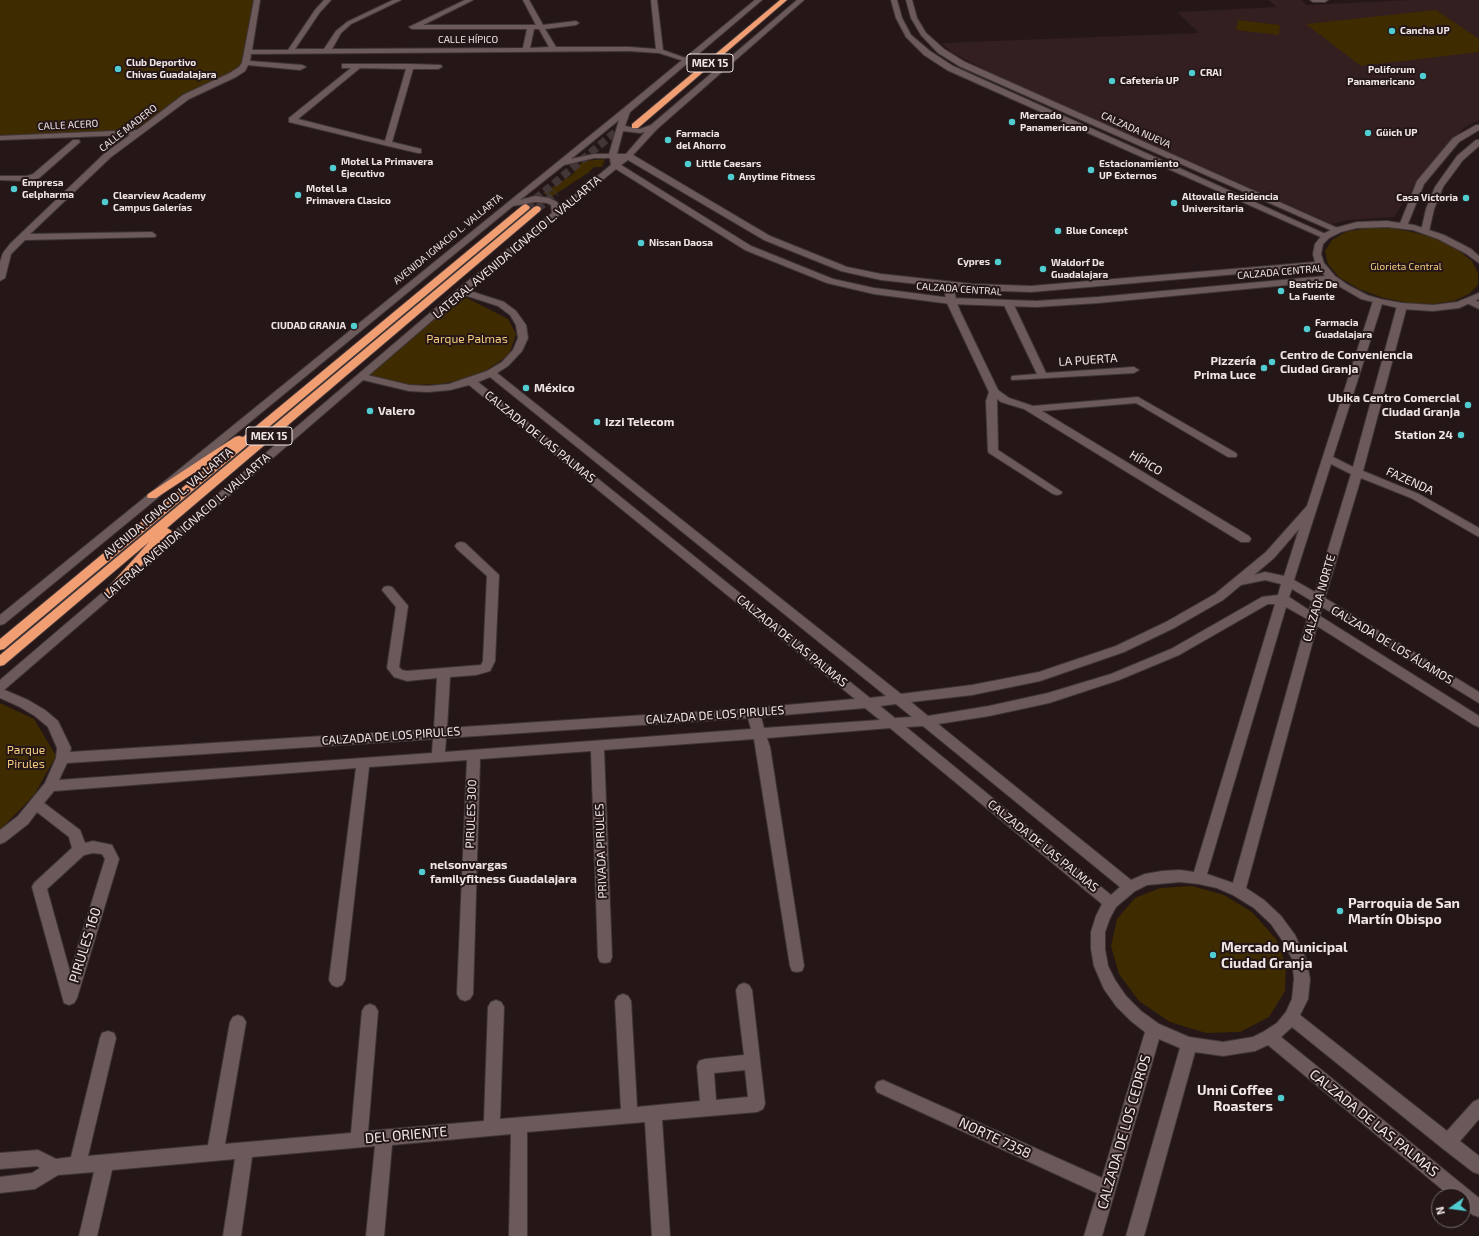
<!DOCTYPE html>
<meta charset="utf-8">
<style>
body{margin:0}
#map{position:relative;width:1479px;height:1236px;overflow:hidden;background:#251718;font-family:"Exo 2",sans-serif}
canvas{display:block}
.north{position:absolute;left:1431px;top:1188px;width:40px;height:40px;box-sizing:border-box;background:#251718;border:1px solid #766a6a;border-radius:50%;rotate:256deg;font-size:11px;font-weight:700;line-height:16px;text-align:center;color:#f0e6e6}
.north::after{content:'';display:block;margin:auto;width:14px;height:18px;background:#51ccd1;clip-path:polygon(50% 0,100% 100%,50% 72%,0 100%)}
</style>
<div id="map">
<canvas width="1479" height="1236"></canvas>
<div class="north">N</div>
</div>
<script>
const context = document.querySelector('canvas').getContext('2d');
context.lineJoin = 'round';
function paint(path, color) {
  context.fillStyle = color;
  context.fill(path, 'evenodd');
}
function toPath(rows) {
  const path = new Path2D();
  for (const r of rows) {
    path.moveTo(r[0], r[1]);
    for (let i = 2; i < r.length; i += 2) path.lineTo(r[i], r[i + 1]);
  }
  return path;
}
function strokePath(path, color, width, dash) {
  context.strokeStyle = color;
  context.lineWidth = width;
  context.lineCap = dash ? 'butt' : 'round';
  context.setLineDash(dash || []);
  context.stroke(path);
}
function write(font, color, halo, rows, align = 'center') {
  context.font = font + ' "Exo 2",sans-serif';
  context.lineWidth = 4;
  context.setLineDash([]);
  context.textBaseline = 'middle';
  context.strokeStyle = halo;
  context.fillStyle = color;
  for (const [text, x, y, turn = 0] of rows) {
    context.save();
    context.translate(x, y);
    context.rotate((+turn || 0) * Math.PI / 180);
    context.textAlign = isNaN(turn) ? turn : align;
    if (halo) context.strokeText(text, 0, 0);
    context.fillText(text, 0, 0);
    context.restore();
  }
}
const built = toPath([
 [1268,0,1301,0,1307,5,1409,0,1479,0,1479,120,1465,127,1417,182,1394,217,1348,220,1332,224,997,76,953,53,941,43,1199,33,1177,12,1277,7]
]);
const green = toPath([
 [0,0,253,0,242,63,231,75,182,96,133,131,0,136],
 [1436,10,1479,39,1479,52,1361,66,1306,24],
 [1238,20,1280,25,1279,35,1236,30],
 [605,159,602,167,594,167,588,173,551,197,543,193,572,175,578,168,576,167,584,161],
 [1367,228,1392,228,1417,233,1440,240,1458,250,1472,261,1478,273,1478,285,1469,294,1454,301,1433,304,1409,303,1384,298,1359,289,1339,277,1328,264,1325,251,1332,240,1346,232],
 [461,295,508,319,516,334,509,355,487,370,466,379,441,384,410,385,370,375],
 [0,703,34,719,56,756,34,795,0,830],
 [1192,886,1224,895,1252,912,1276,939,1286,965,1285,991,1269,1017,1240,1032,1206,1033,1170,1022,1139,1001,1119,974,1111,946,1117,919,1135,898,1160,888]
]);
const highwayTunnel = toPath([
 [526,207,625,124],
 [537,209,556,193]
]);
const street = toPath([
 [254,0,260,0,252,50,288,50,315,10,324,0,331,0,320,12,295,49,324,49,336,31,347,22,393,0,401,0,351,24,341,33,332,49,523,48,527,29,412,29,409,27,465,0,473,0,423,25,536,25,523,0,529,0,543,25,576,21,579,23,576,25,545,29,556,47,629,47,656,49,651,0,657,0,663,50,691,60,687,62,659,53,629,51,251,54,250,61,302,65,306,67,300,70,248,65,245,71,236,77,189,99,111,157,30,234,152,232,156,235,155,237,25,240,11,254,5,278,0,281,0,262,3,253,10,244,105,153,130,135,0,140,0,136,137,130,183,95,230,73,239,67,242,63,254,0],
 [534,29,539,29,549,47,530,48,534,29],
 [891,0,897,0,902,18,911,35,930,51,953,66,1330,236,1329,238,1323,238,947,70,924,55,906,37,896,18,891,0],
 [906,0,912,0,917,18,926,33,944,49,965,62,1342,230,1338,233,1335,232,959,66,938,53,921,35,911,18,906,0],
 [1310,0,1328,0,1325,2,1313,2,1310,0],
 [342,64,410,64,441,65,442,67,438,69,413,69,392,142,421,149,421,153,418,153,388,146,289,122,289,118,351,68,342,68,342,64],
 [360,68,406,69,385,141,298,119,360,68],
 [1476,125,1479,125,1479,130,1459,142,1424,184,1407,226,1406,228,1400,228,1399,226,1417,181,1453,138,1476,125],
 [73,140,79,140,80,142,39,178,28,181,0,180,0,176,27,176,33,174,73,140],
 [1476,140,1479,140,1479,146,1463,160,1443,187,1434,209,1429,231,1428,233,1422,233,1421,231,1426,209,1435,187,1457,156,1476,140],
 [949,282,954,285,956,301,961,313,998,390,1009,398,1033,406,1138,397,1236,453,1237,455,1236,457,1228,457,1136,403,1042,411,1249,536,1251,539,1249,542,1241,542,1024,409,1001,402,997,399,998,450,1062,492,1061,494,1057,495,1053,494,989,453,988,451,986,401,989,392,946,301,944,285,949,282],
 [461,288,504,302,516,311,526,325,528,338,522,351,508,366,497,373,901,694,972,685,1039,672,1116,646,1166,622,1215,594,1266,552,1307,506,1373,301,1378,298,1383,301,1333,457,1353,467,1397,306,1402,303,1405,304,1407,306,1363,471,1419,494,1479,528,1479,537,1411,498,1361,478,1325,598,1479,692,1479,703,1322,607,1320,616,1479,716,1479,727,1474,725,1317,626,1246,888,1264,900,1281,916,1295,935,1306,959,1310,979,1308,999,1300,1015,1447,1131,1473,1102,1479,1099,1479,1119,1460,1141,1479,1156,1479,1174,1473,1172,1442,1148,1292,1027,1281,1037,1479,1198,1479,1217,1473,1215,1463,1207,1463,1196,1450,1196,1268,1045,1255,1051,1223,1056,1195,1052,1144,1236,1126,1236,1180,1048,1159,1039,1102,1236,1084,1236,1097,1193,877,1092,875,1087,877,1082,883,1080,1102,1178,1145,1032,1131,1021,1116,1006,1104,989,1094,966,1091,949,1091,932,1096,916,1102,904,890,728,767,738,770,747,804,966,802,971,797,972,792,971,790,966,754,739,604,750,612,957,610,962,605,963,600,962,598,957,591,751,480,759,473,994,470,999,465,1001,460,999,457,994,467,760,369,767,345,980,342,985,337,987,332,985,329,980,356,768,54,791,44,803,80,830,85,843,93,841,112,845,119,859,77,998,74,1003,69,1005,64,1003,32,887,34,883,72,848,69,837,37,812,28,824,5,842,0,844,0,830,18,816,45,783,56,758,57,748,48,727,35,716,18,706,0,698,0,688,28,700,45,710,58,721,71,748,70,752,434,729,437,678,407,681,394,677,387,668,396,607,382,590,384,587,388,586,392,587,408,606,399,667,402,670,407,671,481,665,483,661,487,576,457,549,455,546,457,543,461,542,465,543,499,575,495,661,490,671,476,675,450,677,447,728,753,708,855,699,469,385,450,390,428,392,409,391,359,379,358,377,359,375,363,374,409,385,428,386,449,384,487,371,502,362,513,350,518,338,516,325,510,315,498,306,458,293,456,291,461,288],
 [490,377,886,696,870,698,478,382,490,377],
 [1331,464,1351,474,1315,592,1294,580,1331,464],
 [1299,529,1284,576,1265,572,1254,575,1274,558,1299,529],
 [1265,580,1281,584,1278,595,1262,597,1171,649,1111,674,1048,693,989,706,928,716,911,702,972,695,1040,681,1124,652,1174,628,1223,600,1241,585,1265,580],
 [1292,589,1312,601,1309,610,1289,597,1292,589],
 [1268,604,1275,604,1194,872,1180,870,1162,871,1145,874,1131,880,938,724,989,716,1049,703,1119,680,1179,655,1268,604],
 [1286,607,1307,619,1233,883,1207,874,1286,607],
 [896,704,912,717,895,718,880,706,896,704],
 [865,708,880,720,764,728,761,717,865,708],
 [748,718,751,729,445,752,446,738,748,718],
 [923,726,1120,887,1111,895,906,727,923,726],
 [433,739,432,753,59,780,67,763,433,739],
 [93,853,102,854,105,859,70,972,47,889,84,855,93,853],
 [1180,882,1199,884,1217,888,1233,895,1254,908,1271,924,1284,943,1292,959,1294,979,1292,999,1286,1012,1277,1023,1263,1032,1253,1037,1223,1042,1189,1037,1159,1024,1141,1011,1126,996,1115,980,1108,966,1105,949,1105,932,1110,918,1116,907,1135,891,1147,885,1180,882],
 [1470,298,1479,302,1479,309,1467,303,1465,301,1467,299,1470,298],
 [1008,300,1013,303,1046,373,1134,367,1139,370,1134,373,1012,380,1011,378,1012,376,1037,374,1003,303,1008,300],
 [744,983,749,985,752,990,765,1104,763,1109,757,1112,662,1120,670,1236,652,1236,645,1122,527,1132,527,1236,509,1236,511,1134,392,1145,384,1236,366,1236,375,1146,252,1157,241,1236,223,1236,235,1159,112,1170,97,1236,79,1236,94,1172,58,1175,35,1189,0,1193,0,1177,32,1173,40,1168,37,1166,0,1169,0,1153,38,1150,56,1159,71,1157,100,1038,102,1033,108,1031,114,1033,116,1038,88,1156,208,1145,230,1022,233,1017,238,1015,243,1017,246,1022,225,1144,351,1133,362,1011,365,1006,370,1004,375,1006,378,1011,368,1131,484,1121,488,1007,491,1002,496,1000,501,1002,504,1007,500,1119,621,1109,615,1001,618,996,623,994,628,996,631,1001,637,1107,700,1101,697,1066,699,1061,705,1059,744,1055,736,990,739,985,744,983],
 [745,1070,748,1097,716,1100,714,1073,745,1070]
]);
const secondary = toPath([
 [755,0,762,0,630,112,625,126,640,129,651,125,797,0,804,0,657,129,633,155,770,236,847,267,881,274,973,284,1031,286,1315,262,1313,254,1315,244,1323,234,1335,228,1357,222,1387,221,1414,225,1444,235,1471,249,1479,256,1479,263,1465,253,1438,239,1413,230,1387,227,1357,228,1341,232,1329,238,1323,244,1321,254,1324,263,1335,276,1348,285,1367,295,1380,299,1402,303,1433,305,1457,302,1479,293,1479,299,1459,308,1433,311,1402,309,1361,299,1330,281,1098,303,1036,307,951,304,874,294,827,283,745,250,616,169,464,293,4,690,0,692,0,680,458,289,552,213,551,205,547,203,535,202,513,206,4,624,0,625,0,615,624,108,755,0],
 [619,120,609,154,594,154,571,159,619,120],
 [623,131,640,133,645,132,626,154,617,154,623,131],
 [594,158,610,158,611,165,560,207,557,202,549,198,535,196,520,200,564,165,594,158],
 [628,160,764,240,841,271,881,280,973,290,1031,292,1318,267,1325,276,1098,297,1036,301,951,298,874,288,833,279,751,246,621,165,628,160]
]);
const highway = toPath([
 [780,0,787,0,638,128,632,128,632,124,780,0],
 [526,204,530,207,529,209,4,649,0,650,0,639,223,454,156,498,148,498,147,496,148,494,235,437,239,436,243,437,523,205,526,204],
 [537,206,540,207,541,209,540,211,167,528,172,531,170,534,113,596,105,596,103,593,149,542,4,665,0,666,0,655,534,207,537,206]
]);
const markers = [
 [1392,31,4,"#51ccd1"],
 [118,69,4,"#51ccd1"],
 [1192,73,4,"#51ccd1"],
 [1423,76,4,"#51ccd1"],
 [1112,81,4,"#51ccd1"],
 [1012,122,4,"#51ccd1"],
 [1368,133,4,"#51ccd1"],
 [668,140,4,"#51ccd1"],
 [688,164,4,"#51ccd1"],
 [333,168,4,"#51ccd1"],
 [1091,170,4,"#51ccd1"],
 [731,177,4,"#51ccd1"],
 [14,189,4,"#51ccd1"],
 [298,195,4,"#51ccd1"],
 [1466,198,4,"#51ccd1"],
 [105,202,4,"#51ccd1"],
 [1174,203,4,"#51ccd1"],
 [1058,231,4,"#51ccd1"],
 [641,243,4,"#51ccd1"],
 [998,262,4,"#51ccd1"],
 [1043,269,4,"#51ccd1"],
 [1281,291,4,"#51ccd1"],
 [354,326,4,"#51ccd1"],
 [1307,329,4,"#51ccd1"],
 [1272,362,4,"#51ccd1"],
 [1264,368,4,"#51ccd1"],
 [526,388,4,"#51ccd1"],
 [1468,405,4,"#51ccd1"],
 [370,411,4,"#51ccd1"],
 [597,422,4,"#51ccd1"],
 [1461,435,4,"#51ccd1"],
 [422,872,4,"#51ccd1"],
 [1340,911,4,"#51ccd1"],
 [1213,955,4,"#51ccd1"],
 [1281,1098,4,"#51ccd1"]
];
const farPoinames = [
 ["Cancha UP",1400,31],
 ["Club Deportivo",126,63],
 ["Chivas Guadalajara",126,75],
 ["Poliforum",1415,70,"right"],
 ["Panamericano",1415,82,"right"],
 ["CRAI",1200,73],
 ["Cafetería UP",1120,81],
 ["Mercado",1020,116],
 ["Panamericano",1020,128],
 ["Güich UP",1376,133],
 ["Farmacia",676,134],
 ["del Ahorro",676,146],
 ["Motel La Primavera",341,162],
 ["Ejecutivo",341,174],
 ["Little Caesars",696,164],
 ["Estacionamiento",1099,164],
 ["UP Externos",1099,176],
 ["Anytime Fitness",739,177],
 ["Empresa",22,183],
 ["Gelpharma",22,195],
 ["Motel La",306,189],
 ["Primavera Clasico",306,201],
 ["Clearview Academy",113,196],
 ["Campus Galerías",113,208],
 ["Altovalle Residencia",1182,197],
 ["Universitaria",1182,209],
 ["Casa Victoria",1458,198,"right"],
 ["Blue Concept",1066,231],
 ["Nissan Daosa",649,243],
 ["Cypres",990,262,"right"],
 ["Waldorf De",1051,263],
 ["Guadalajara",1051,275],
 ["Beatriz De",1289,285],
 ["La Fuente",1289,297],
 ["Farmacia",1315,323],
 ["Guadalajara",1315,335],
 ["CIUDAD GRANJA",346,326,"right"]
];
const farStreetnames = [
 ["CALLE HÍPICO",468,40],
 ["CALLE ACERO",68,125,-3],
 ["CALLE MADERO",128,128,-38],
 ["CALZADA NUEVA",1136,130,24],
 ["AVENIDA IGNACIO L. VALLARTA",448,239,-39],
 ["CALZADA CENTRAL",1280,272,-5],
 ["CALZADA CENTRAL",959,289,4]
];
const farParknames = [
 ["Glorieta Central",1406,267]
];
const shields = [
 [710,63,46],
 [269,436,46]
];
const shieldNames = [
 ["MEX 15",710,63],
 ["MEX 15",269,436]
];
const streetNames = [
 ["LATERAL AVENIDA IGNACIO L. VALLARTA",517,247,-40],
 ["LA PUERTA",1088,360,-4],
 ["CALZADA DE LAS PALMAS",540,437,39],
 ["HÍPICO",1146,463,31],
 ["FAZENDA",1410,481,24],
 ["AVENIDA IGNACIO L. VALLARTA",168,503,-40],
 ["LATERAL AVENIDA IGNACIO L. VALLARTA",187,526,-41],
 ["CALZADA NORTE",1319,598,-74],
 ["CALZADA DE LAS PALMAS",792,641,39],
 ["CALZADA DE LOS ÁLAMOS",1392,645,31],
 ["CALZADA DE LOS PIRULES",715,715,-4],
 ["CALZADA DE LOS PIRULES",391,736,-4],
 ["PIRULES 300",471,814,-88],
 ["CALZADA DE LAS PALMAS",1043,846,39],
 ["PRIVADA PIRULES",601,851,-92]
];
const parkNames = [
 ["Parque Palmas",467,339],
 ["Parque",26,750],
 ["Pirules",26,764]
];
const poiNames = [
 ["Centro de Conveniencia",1280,355],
 ["Ciudad Granja",1280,369],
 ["Pizzería",1256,361,"right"],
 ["Prima Luce",1256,375,"right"],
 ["México",534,388],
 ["Ubika Centro Comercial",1460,398,"right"],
 ["Ciudad Granja",1460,412,"right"],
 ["Valero",378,411],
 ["Izzi Telecom",605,422],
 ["Station 24",1453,435,"right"],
 ["nelsonvargas",430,865],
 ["familyfitness Guadalajara",430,879]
];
const nearPoinames = [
 ["Parroquia de San",1348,903],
 ["Martín Obispo",1348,919],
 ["Mercado Municipal",1221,947],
 ["Ciudad Granja",1221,963],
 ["Unni Coffee",1273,1090,"right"],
 ["Roasters",1273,1106,"right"]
];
const nearStreetnames = [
 ["PIRULES 160",85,945,-73],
 ["CALZADA DE LAS PALMAS",1374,1123,39],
 ["CALZADA DE LOS CEDROS",1124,1132,-74],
 ["DEL ORIENTE",406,1135,-5],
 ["NORTE 7358",995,1138,25]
];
paint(built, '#331e20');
paint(green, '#3e2b00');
strokePath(highwayTunnel, '#433637', 8, [8, 4]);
strokePath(street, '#3f3536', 2);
strokePath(secondary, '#3f3536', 2);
strokePath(highway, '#3f3536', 2);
paint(street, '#6c5a5b');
paint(secondary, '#6c5a5b');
paint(highway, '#f29e73');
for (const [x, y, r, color] of markers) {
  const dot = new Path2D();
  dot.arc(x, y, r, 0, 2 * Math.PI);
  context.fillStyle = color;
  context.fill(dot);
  strokePath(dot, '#251718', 1.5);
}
write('bold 10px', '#f0e6e6', '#251718', farPoinames, 'left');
write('10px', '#f0e6e6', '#251718', farStreetnames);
write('10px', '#f5cb7c', '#251718', farParknames);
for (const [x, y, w] of shields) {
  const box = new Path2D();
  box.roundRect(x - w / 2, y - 9, w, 18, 3);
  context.fillStyle = '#251718';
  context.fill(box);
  strokePath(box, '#f0e6e6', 1);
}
write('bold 11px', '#f0e6e6', null, shieldNames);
write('12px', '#f0e6e6', '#251718', streetNames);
write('12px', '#f5cb7c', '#251718', parkNames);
write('bold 12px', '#f0e6e6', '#251718', poiNames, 'left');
write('bold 14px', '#f0e6e6', '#251718', nearPoinames, 'left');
write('14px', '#f0e6e6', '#251718', nearStreetnames);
</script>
